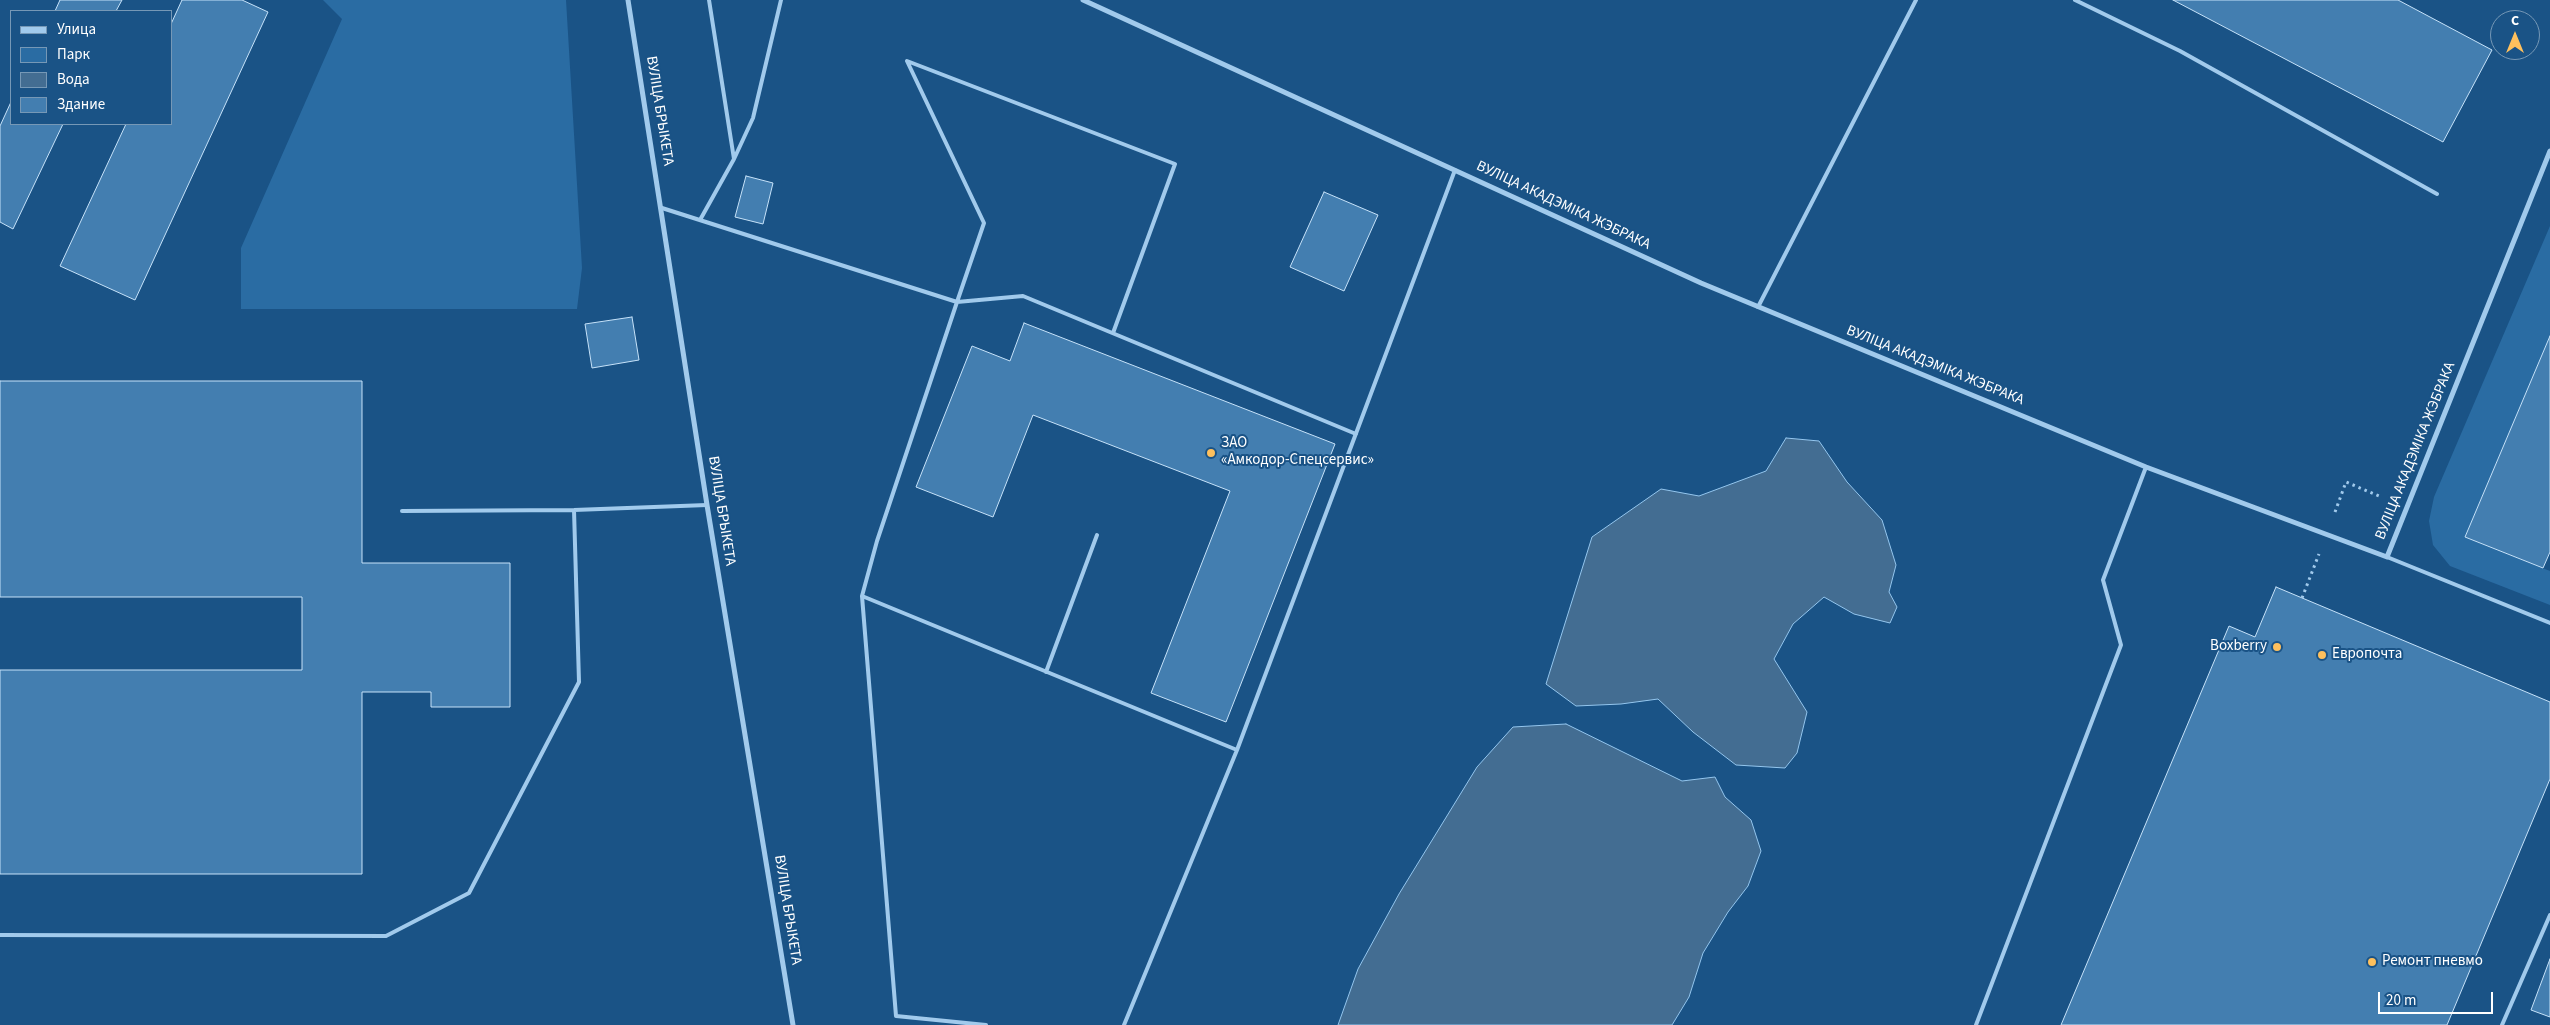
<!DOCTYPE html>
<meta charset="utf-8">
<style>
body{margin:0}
#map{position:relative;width:2550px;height:1025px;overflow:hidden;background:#1a5386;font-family:"Source Sans 3",sans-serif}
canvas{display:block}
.legend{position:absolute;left:10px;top:10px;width:162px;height:115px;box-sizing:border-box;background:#1a5386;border:1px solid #7698b6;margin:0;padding:6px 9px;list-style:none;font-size:15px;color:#fff}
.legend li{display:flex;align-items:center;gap:10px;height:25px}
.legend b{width:25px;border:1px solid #7698b6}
.north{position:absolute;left:2490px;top:10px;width:50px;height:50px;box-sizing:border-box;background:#1a5386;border:1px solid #7698b6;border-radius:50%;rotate:0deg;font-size:14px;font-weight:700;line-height:20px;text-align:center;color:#fff}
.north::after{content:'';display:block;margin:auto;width:18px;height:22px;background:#fec05d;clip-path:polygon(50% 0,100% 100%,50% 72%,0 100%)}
.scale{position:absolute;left:2378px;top:992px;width:115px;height:22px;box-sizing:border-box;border:2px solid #fff;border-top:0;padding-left:6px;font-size:15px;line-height:18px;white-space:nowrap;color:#fff;-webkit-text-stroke:4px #1a5386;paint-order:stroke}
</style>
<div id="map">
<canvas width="2550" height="1025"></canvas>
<ul class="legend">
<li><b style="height:6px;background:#a1caec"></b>Улица</li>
<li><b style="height:14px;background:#2a6ca3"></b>Парк</li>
<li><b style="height:14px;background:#436d92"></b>Вода</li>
<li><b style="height:14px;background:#437eb0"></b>Здание</li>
</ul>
<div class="north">С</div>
<div class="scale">20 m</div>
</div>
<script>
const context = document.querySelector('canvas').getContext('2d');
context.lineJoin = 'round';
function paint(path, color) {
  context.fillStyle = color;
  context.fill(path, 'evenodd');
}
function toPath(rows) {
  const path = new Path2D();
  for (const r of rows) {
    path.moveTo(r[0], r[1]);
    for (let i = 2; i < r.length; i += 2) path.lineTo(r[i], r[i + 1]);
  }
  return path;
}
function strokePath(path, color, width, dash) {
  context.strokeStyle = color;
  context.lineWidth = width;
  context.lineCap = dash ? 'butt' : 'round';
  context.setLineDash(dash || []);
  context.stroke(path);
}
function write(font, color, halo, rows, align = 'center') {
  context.font = font + ' "Source Sans 3",sans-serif';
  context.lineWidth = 4;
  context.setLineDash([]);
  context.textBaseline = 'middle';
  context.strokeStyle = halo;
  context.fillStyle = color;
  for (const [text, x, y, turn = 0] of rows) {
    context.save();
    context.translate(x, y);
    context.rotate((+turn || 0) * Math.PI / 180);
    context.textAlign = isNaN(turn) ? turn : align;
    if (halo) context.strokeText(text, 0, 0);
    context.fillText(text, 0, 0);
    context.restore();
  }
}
const green = toPath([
 [323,0,566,0,582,268,577,309,241,309,241,248,342,19],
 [2550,226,2550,336,2465,537,2550,571,2550,605,2450,566,2433,545,2429,521,2434,497]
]);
const water = toPath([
 [1786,438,1819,441,1847,482,1882,520,1896,565,1889,592,1897,607,1890,623,1854,614,1824,597,1793,624,1774,659,1807,712,1797,753,1785,768,1736,765,1693,732,1658,699,1621,704,1576,706,1546,684,1592,537,1661,489,1699,496,1766,471,1786,438],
 [1566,724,1682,781,1715,777,1725,797,1751,820,1761,851,1748,886,1728,912,1703,953,1689,997,1672,1025,1338,1025,1358,969,1399,894,1477,767,1513,727,1566,724]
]);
const building = toPath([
 [60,0,122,0,116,11,55,11,60,0],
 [182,0,242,0,268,12,135,300,60,266,126,124,171,124,171,24,182,0],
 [2173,0,2398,0,2492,50,2443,142,2173,0],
 [11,102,11,124,63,124,13,229,0,222,0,126,11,102],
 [746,176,773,183,763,224,735,217,746,176],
 [1324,192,1378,215,1344,291,1290,267,1324,192],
 [632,317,639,360,592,368,585,324,632,317],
 [1024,323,1335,444,1226,722,1151,693,1230,491,1033,415,993,517,916,487,972,346,1010,361,1024,323],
 [2550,336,2550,552,2543,568,2465,537,2550,336],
 [0,381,362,381,362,563,510,563,510,707,431,707,431,692,362,692,362,874,0,874,0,670,302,670,302,597,0,597,0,381],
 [2276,587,2550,702,2550,779,2447,1025,2061,1025,2229,626,2255,637,2276,587],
 [2550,959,2550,1017,2531,1010,2550,959]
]);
const path = toPath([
 [2335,512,2346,482,2379,496],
 [2302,598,2319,554]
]);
const service = toPath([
 [709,0,734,159],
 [2075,0,2180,51,2437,194],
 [662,208,957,302,877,541,862,596,1237,750,1455,170],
 [700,220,734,159,753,118,781,0],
 [1758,307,1916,0],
 [1113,333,1175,164,907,61,984,223,957,302,1023,296,1356,434],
 [402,511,574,510,707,505],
 [2387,557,2550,623],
 [862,596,896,1016,986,1025],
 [1046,672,1097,535],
 [0,935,386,936,469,893,579,682,574,510],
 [1124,1025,1237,750],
 [1976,1025,2121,645,2103,580,2146,467],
 [2502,1025,2550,915]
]);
const minor = toPath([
 [628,0,707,505,793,1025],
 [1083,0,1701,283,2146,467,2387,557,2550,151]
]);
const markers = [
 [1211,453,5,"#fec05d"],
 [2277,647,5,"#fec05d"],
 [2322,655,5,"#fec05d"],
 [2372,962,5,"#fec05d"]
];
const streetNames = [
 ["ВУЛІЦА БРЫКЕТА",659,111,81],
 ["ВУЛІЦА АКАДЭМІКА ЖЭБРАКА",1563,206,25],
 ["ВУЛІЦА АКАДЭМІКА ЖЭБРАКА",1935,366,22],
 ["ВУЛІЦА АКАДЭМІКА ЖЭБРАКА",2416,451,-68],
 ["ВУЛІЦА БРЫКЕТА",721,511,81],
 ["ВУЛІЦА БРЫКЕТА",787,910,81]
];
const poiNames = [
 ["ЗАО",1221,444],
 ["«Амкодор-Спецсервис»",1221,461],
 ["Boxberry",2267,647,"right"],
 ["Европочта",2332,655],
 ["Ремонт пневмо",2382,962]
];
paint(green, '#2a6ca3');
paint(water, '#436d92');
strokePath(water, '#94c6ee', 1);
paint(building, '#437eb0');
strokePath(building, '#c6e2f9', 1);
strokePath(path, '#a1caec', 3, [2.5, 4]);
strokePath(service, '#a1caec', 4);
strokePath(minor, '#a1caec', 5);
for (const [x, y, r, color] of markers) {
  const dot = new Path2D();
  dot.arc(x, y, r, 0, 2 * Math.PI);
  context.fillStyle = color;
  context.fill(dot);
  strokePath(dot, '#1a5386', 2);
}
write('15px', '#fff', '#1a5386', streetNames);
write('15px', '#fff', '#1a5386', poiNames, 'left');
</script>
